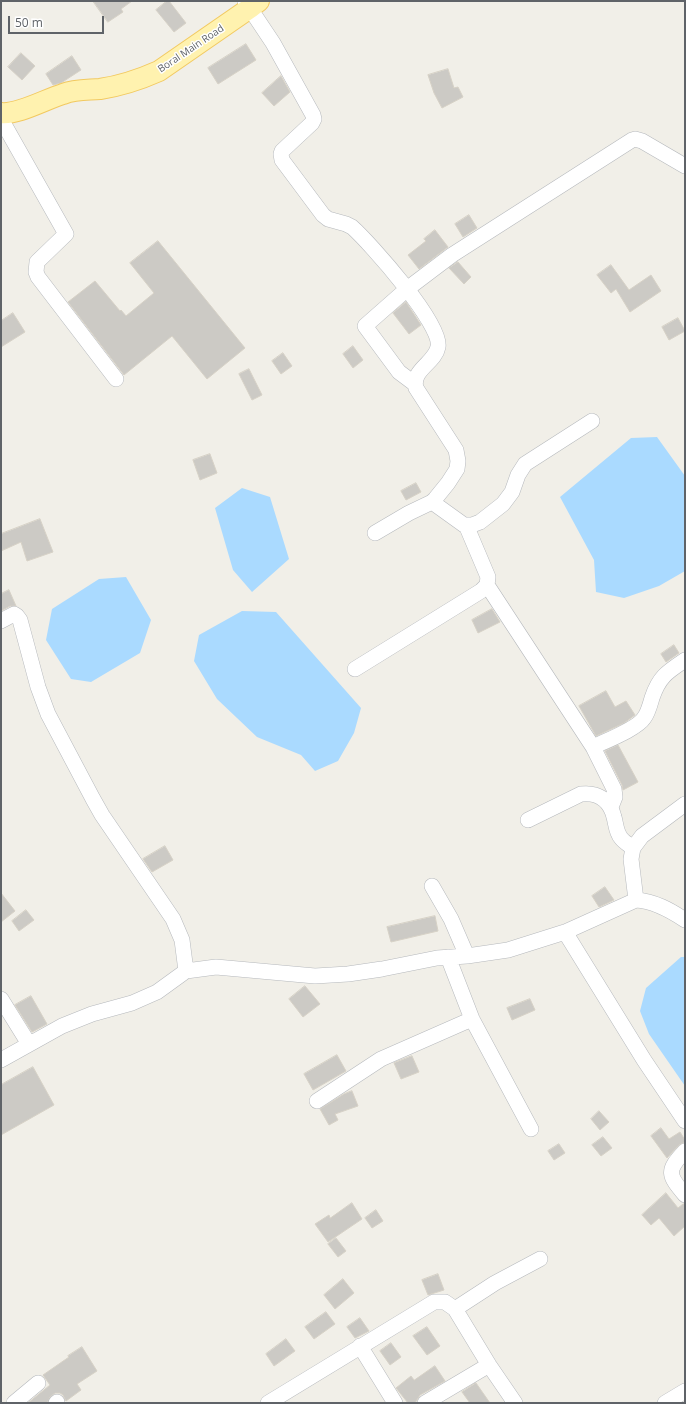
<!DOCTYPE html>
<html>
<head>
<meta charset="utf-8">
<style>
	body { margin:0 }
	#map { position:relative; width:686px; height:1404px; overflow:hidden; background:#f1efe8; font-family:"Open Sans",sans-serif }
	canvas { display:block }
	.frame { position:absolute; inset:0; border:2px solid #5f6368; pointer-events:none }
	.scale { position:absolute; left:8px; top:16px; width:96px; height:18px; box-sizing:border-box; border:2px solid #5f6368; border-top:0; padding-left:5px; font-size:12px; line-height:14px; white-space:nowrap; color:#5f6368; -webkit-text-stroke:3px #fff; paint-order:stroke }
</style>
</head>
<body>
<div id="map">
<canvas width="686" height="1404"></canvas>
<div class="frame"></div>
<div class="scale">50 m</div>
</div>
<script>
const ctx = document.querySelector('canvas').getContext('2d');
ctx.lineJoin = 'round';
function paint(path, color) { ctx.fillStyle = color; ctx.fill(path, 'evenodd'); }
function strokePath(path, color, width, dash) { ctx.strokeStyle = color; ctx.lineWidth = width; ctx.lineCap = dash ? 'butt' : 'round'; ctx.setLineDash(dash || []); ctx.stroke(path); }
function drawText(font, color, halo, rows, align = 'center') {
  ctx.font = font + ' "Open Sans",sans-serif'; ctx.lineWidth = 3; ctx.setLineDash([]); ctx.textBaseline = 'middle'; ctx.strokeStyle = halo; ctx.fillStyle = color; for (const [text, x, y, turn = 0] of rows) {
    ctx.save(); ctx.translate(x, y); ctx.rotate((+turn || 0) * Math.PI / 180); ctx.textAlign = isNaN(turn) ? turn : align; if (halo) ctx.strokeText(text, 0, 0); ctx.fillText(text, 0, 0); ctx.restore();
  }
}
const water = new Path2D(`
	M 657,437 L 685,476 L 685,571 L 659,586 L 624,598 L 596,592 L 594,560 L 560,497 L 631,438 Z
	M 242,488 L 270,497 L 289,559 L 252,592 L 233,570 L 215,508 Z
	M 126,577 L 151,620 L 140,653 L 91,682 L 71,679 L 46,640 L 52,609 L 99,579 Z
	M 242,611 L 276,612 L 361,708 L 354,733 L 338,761 L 315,771 L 301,755 L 257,737 L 217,699 L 194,661 L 199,635 Z
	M 681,957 L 685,957 L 685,1086 L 649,1034 L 640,1011 L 646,988 Z`);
const building = new Path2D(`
	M 93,1 L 132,1 L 121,9 L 123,12 L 108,22 Z
	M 167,1 L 169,1 L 186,23 L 174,32 L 156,10 Z
	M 246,44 L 256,60 L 218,84 L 208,68 Z
	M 21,53 L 35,66 L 22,80 L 8,67 Z
	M 72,56 L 81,70 L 61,83 L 53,85 L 46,74 Z
	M 448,69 L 454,88 L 458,87 L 463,97 L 442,108 L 434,93 L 428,75 Z
	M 281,76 L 290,92 L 274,106 L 262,93 Z
	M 469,215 L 477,228 L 463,237 L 455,224 Z
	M 435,230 L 448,247 L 419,269 L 408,255 L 426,241 L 424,239 Z
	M 158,241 L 245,348 L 207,379 L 172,336 L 124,375 L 68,302 L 95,281 L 120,311 L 121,310 L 126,316 L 154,293 L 130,263 Z
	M 458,262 L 471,277 L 464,284 L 449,268 Z
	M 611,265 L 629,290 L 651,275 L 661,291 L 630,312 L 616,289 L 611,293 L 597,275 Z
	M 406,302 L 421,325 L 409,334 L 393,313 Z
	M 13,313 L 25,332 L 1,347 L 1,321 Z
	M 678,318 L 685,331 L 669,340 L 662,327 Z
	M 353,346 L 363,360 L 353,368 L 343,354 Z
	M 283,353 L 292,366 L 281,374 L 272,361 Z
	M 249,369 L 262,395 L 252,400 L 239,374 Z
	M 210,454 L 217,473 L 200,480 L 193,460 Z
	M 416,483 L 421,492 L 406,500 L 401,491 Z
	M 40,519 L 53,552 L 27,561 L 21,542 L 1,551 L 1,534 Z
	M 9,590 L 16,606 L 10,606 L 1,611 L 1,594 Z
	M 492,609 L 500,622 L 478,633 L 472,620 Z
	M 674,645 L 679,653 L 666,662 L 661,654 Z
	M 606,691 L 615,707 L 626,701 L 635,715 L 624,723 L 596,736 L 579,706 Z
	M 618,745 L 638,782 L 623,790 L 622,785 L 605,751 Z
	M 165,846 L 173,860 L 152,872 L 143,859 Z
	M 605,887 L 614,900 L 599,907 L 592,896 Z
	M 1,893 L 15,911 L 1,922 Z
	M 26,910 L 34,920 L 19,931 L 12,921 Z
	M 435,916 L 438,931 L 391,942 L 387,927 Z
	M 305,986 L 320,1004 L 303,1017 L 289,999 Z
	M 31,996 L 47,1024 L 32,1032 L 15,1005 Z
	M 530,999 L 535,1010 L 512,1020 L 507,1008 Z
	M 337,1055 L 346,1071 L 313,1090 L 304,1074 Z
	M 412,1056 L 419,1072 L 401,1079 L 394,1063 Z
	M 33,1067 L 54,1105 L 1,1135 L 1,1085 Z
	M 352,1091 L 358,1106 L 335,1114 L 338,1120 L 329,1125 L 320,1109 L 344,1094 Z
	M 599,1111 L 609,1122 L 600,1130 L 591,1119 Z
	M 661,1128 L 669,1139 L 680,1132 L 685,1140 L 685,1142 L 679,1145 L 667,1158 L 651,1136 Z
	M 603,1137 L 612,1148 L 601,1156 L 592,1145 Z
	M 559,1144 L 565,1153 L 554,1160 L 548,1151 Z
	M 666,1193 L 678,1208 L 683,1204 L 685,1204 L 685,1226 L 674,1236 L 659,1218 L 651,1225 L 642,1215 Z
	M 352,1203 L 362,1219 L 328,1242 L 315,1224 L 329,1215 L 330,1218 Z
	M 376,1210 L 383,1221 L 372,1228 L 365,1218 Z
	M 336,1238 L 346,1251 L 338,1257 L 328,1244 Z
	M 438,1274 L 444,1290 L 428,1295 L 422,1280 Z
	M 343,1279 L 354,1293 L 335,1309 L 324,1295 Z
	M 326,1312 L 335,1324 L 314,1339 L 305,1327 Z
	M 360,1318 L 369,1331 L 355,1338 L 347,1327 Z
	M 427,1327 L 440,1346 L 427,1355 L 413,1336 Z
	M 286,1339 L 295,1351 L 274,1366 L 266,1354 Z
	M 391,1343 L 401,1357 L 390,1365 L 380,1351 Z
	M 82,1347 L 97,1371 L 77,1384 L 81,1390 L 66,1401 L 63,1395 L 60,1393 L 55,1393 L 50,1397 L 47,1403 L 28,1403 L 50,1385 L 43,1375 L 69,1357 L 68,1356 Z
	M 435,1366 L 445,1381 L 420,1395 L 415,1403 L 408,1403 L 396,1388 L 411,1376 L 414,1380 Z
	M 476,1383 L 490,1403 L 470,1403 L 462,1392 Z`);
const minor = new Path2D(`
	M 245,1 L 273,43 L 313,115 L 314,119 L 312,123 L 282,151 L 281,154 L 282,160 L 323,215 L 328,219 L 346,224 L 352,227 C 370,243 443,325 438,347 C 435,363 411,370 416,388 L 456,450 L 458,461 L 457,469 L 448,483 L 435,499 L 432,502 L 409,513 L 375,533
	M 1,119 L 66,234 L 37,262 L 36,272 L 38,277 L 116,379
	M 415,384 L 399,372 L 365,326 L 407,289 L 452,255 L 632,140 L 635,139 L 642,141 L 685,166
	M 432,502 L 464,525 L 472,525 L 480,522 L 503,504 L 512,492 L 518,475 L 525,464 L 592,421
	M 487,585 L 593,747 L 614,789 L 615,797 L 611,807
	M 1,621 L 14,614 L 17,616 L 20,620 L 38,687 L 48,714 L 93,799 L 102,815 L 173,919 L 182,940 L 186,971
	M 355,669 L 481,591 L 487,585 L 488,577 L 466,525
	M 593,747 C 605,741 637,729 644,718 C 648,713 650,705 652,698 C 659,677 667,672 685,660
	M 528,820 L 581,794 C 598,792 610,800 614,817 C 616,824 616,832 621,838 C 624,842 629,845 633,848
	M 432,886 L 451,919 L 467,956
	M 636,900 L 631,859 L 633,848 L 642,836 L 685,804
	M 565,932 L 644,1060 L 685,1121
	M 448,957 L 472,1019 L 531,1129
	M 1,999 L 29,1044
	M 1,1060 L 62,1026 L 92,1014 L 132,1003 L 157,992 L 186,971 L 216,967 L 315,976 L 348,974 L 382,969 L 437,958 L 467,956 L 508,950 L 565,932 L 636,900 C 654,901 670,910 685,920
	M 317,1101 L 381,1059 L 472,1019
	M 685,1151 C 666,1171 668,1175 685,1195
	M 455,1309 L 495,1283 L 540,1259
	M 360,1346 L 395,1403
	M 14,1403 L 38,1383
	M 56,1403 L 57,1402
	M 268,1403 L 434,1302 L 445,1302 L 455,1309 L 489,1365 L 515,1403
	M 425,1403 L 489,1365
	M 665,1403 L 685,1391`);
const major = new Path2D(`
	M 1,113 C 18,115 46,99 63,94 C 75,89 87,90 100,89 C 120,86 141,79 159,71 L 250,8 L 259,1`);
const streetNames = [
	["Boral Main Road",191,49,-34]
];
paint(water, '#aadaff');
paint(building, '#cccac5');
strokePath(building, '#d6d1c6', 1);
strokePath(minor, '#b5b8bc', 16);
strokePath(major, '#f2c960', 22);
strokePath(minor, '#fff', 15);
strokePath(major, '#fff2af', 20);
drawText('10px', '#5f6368', '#fff', streetNames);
</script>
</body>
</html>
